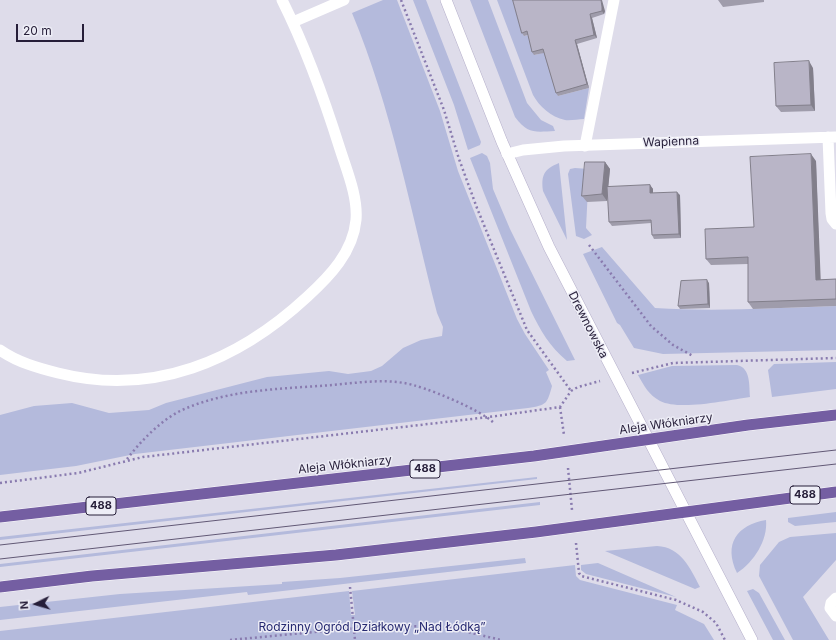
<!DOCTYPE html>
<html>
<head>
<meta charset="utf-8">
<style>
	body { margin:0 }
	#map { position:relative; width:836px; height:640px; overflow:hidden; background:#dedcea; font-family:Inter,sans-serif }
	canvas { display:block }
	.north { position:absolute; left:16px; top:584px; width:40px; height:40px; -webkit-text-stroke:3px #ededf6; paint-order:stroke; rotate:265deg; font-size:11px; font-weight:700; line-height:16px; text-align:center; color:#261e39 }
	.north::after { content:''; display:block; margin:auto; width:14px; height:18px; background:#261e39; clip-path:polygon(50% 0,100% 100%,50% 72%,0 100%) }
	.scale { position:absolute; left:16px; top:24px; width:68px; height:18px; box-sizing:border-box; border:2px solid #261e39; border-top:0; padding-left:5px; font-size:12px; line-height:14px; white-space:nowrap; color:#261e39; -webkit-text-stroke:3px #ededf6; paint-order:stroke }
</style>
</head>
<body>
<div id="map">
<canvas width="836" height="640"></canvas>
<div class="north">N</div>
<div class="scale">20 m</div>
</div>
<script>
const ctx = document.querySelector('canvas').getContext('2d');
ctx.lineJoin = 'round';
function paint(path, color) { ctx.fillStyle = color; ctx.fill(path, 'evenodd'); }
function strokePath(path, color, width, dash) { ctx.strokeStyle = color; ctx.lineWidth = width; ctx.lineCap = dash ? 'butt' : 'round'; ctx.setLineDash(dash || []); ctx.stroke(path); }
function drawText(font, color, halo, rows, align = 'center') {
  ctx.font = font + ' Inter,sans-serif'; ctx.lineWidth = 3; ctx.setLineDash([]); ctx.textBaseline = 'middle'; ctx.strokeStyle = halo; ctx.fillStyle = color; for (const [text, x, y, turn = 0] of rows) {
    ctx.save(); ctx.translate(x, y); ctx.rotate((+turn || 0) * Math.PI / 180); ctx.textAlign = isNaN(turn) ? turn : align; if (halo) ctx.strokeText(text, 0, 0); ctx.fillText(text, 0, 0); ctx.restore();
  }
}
const green = new Path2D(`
	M 383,0 L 397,0 L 440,111 L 458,171 L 517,319 L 525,334 L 549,370 L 546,372 L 552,386 C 547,404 547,405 528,408 L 135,454 L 76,466 L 0,475 L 0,415 L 34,406 L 72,403 L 109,413 L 149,410 L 166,403 L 267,377 L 329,371 L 348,374 L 371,371 L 382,366 L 403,348 L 421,340 L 442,336 L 443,327 L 437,313 C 411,212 392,109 352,13 Z
	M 413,0 L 426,0 L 481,142 L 480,145 L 468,150 L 454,105 Z
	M 470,0 L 488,0 L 527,103 L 541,120 L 553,126 L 555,131 C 534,132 528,134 515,117 Z
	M 497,0 L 514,0 L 524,36 L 529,35 L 535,55 L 546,52 L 558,96 L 589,88 L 584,119 C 578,119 570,121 565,120 C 551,117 539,106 533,95 Z
	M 482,153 L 487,156 L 490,163 L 493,189 L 510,229 L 575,360 L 567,361 C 550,347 540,330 531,311 L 470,158 Z
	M 559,163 L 567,240 L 543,191 C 541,175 544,169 559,163 Z
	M 575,168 L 589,169 L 586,228 L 592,235 L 584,239 L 576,236 L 568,174 L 570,169 Z
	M 602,247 L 655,308 C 715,312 776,308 836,306 L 836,350 L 663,354 L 634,348 L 620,325 L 617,323 L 583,254 Z
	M 836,362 L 836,389 L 772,397 L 768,370 L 774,364 Z
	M 737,365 C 751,368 749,386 750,397 C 728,400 680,411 660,401 C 649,395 644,386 638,375 L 672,366 Z
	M 537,477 L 537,479 L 0,540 L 0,537 Z
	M 540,502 L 540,505 L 0,567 L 0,564 Z
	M 836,512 L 836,522 L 795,526 L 788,522 L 788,518 Z
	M 766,520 C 768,540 754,562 737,573 C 723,544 737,525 766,520 Z
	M 836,533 L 836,560 L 803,597 L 829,640 L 793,640 L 759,576 L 760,565 L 779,542 L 790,537 Z
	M 657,546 C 681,547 690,568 700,587 L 695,589 L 605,551 Z
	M 525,558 L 526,563 L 248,595 L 247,592 L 0,620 L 0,607 L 120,594 L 282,584 L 282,582 L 340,578 Z
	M 598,563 L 676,597 L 586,574 L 581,570 L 581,565 Z
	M 575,565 L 576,576 L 580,580 L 677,605 L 675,610 L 704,624 L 714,640 L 0,640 L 0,631 L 349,591 L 351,615 L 355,615 L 352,591 Z
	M 753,589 L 759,593 L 785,640 L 773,640 L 747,591 Z`);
const path = new Path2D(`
	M 401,0 L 444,110 L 459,159 L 477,208 L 527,330 L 571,391
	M 589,245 L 651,326 L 673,345 L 693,356
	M 632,373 L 673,363 L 836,358
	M 560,407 L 564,435
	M 127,459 C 141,441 159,422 180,411 C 227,389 282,389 332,385 C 356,383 380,379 404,383 C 424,386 482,410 495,424
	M 568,468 L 572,510
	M 0,483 L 78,473 L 143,457 L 489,417 L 560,407 L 571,391 L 578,387 L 600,381
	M 576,543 L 579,573 L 581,576 L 676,600 L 703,612 L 716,623 L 725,640
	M 350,587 L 355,640
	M 230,640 L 388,625 L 451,628 L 501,640`);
const service = new Path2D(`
	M 293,22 L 344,0
	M 585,146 L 614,0
	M 0,350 C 17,362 38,368 58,373 C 153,397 238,361 307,297 C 330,276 353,252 356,220 C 358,197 347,171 340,149 C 324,98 306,48 282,0
	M 836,598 L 831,603 L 830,608 L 836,616`);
const minor = new Path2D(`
	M 828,137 L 831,213 L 832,219 L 836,224
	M 507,154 L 523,150 L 564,146 L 836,137`);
const secondary = new Path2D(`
	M 446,0 L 502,142 L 549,247 L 752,640`);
const primary = new Path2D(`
	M 0,517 L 534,456 L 748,425 L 836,415
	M 0,587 L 92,576 L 336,555 L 536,532 L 836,492`);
const tram = new Path2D(`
	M 0,545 L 836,450
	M 0,559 L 836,464`);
const wall = new Path2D(`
	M 513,0 L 605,11 L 604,14 L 592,18 L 597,38 L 577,44 L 589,88 L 558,96 L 556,93 L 544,53 L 534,55 L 532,52 L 528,35 L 524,36 L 522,33 Z
	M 718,0 L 764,0 L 764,2 L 723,7 Z
	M 813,68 L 815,111 L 781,112 L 776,106 Z
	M 816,161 L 820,280 L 836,279 L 836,306 L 753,309 L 748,302 L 748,264 L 711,265 L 706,259 L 754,227 Z
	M 605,162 L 610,169 L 608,187 L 650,185 L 653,189 L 653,193 L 680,195 L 681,238 L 654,239 L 652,235 L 651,223 L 612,226 L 609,222 L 608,193 L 607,201 L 587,202 L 582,196 Z
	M 709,283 L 710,308 L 680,309 L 678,306 Z`);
const shadedWall = new Path2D(`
	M 601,0 L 602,0 L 605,11 L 604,14 L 602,11 Z
	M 590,14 L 592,18 L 597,38 L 594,35 Z
	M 575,40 L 577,44 L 589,88 L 587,84 Z
	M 809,61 L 813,68 L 815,111 L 811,105 Z
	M 811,154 L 816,161 L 821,287 L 816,280 Z
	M 605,162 L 610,169 L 607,201 L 602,194 Z
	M 650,185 L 653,189 L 653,197 L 650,193 Z
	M 677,192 L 680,195 L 681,238 L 679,234 Z
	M 707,280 L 709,283 L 710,308 L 708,304 Z`);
const building = new Path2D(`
	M 513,0 L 601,0 L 602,7 L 602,11 L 590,14 L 594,35 L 575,40 L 587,84 L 556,93 L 543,49 L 532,52 L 527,31 L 522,33 Z
	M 809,61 L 811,105 L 776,106 L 774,63 Z
	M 811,154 L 816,280 L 836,279 L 836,299 L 748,302 L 748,257 L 706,259 L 705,229 L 754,227 L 750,157 Z
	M 585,162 L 605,162 L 602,194 L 582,196 Z
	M 650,185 L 650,193 L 677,192 L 679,234 L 652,235 L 651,220 L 609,222 L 607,187 Z
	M 707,280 L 708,304 L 678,306 L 681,281 Z`);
const shields = [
	[425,469,30],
	[805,495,30],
	[101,506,30]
];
const shieldNames = [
	["488",425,469],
	["488",805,495],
	["488",101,506]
];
const streetNames = [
	["Wapienna",671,142,-2],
	["Drewnowska",588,325,63],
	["Aleja Włókniarzy",666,424,-8],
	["Aleja Włókniarzy",345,465,-6]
];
const parkNames = [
	["Rodzinny Ogród Działkowy „Nad Łódką”",372,627]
];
paint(green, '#b4badc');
strokePath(secondary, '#b5afca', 12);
strokePath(primary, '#fff', 12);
strokePath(path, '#897baf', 2.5, [2, 3]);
strokePath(service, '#fff', 11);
strokePath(minor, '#fff', 11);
strokePath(secondary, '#fff', 11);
strokePath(primary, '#745ea2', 11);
strokePath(tram, '#615875', 1);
paint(wall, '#9f9cab');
paint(shadedWall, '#827f8b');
paint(building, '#b9b5c7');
strokePath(building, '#827f8b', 1);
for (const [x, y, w] of shields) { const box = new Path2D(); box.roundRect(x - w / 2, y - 9, w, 18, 3); ctx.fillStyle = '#ededf6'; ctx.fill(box); strokePath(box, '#261e39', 1); }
drawText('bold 11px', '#261e39', null, shieldNames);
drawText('12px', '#261e39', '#ededf6', streetNames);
drawText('12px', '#262971', '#ededf6', parkNames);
</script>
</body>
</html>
